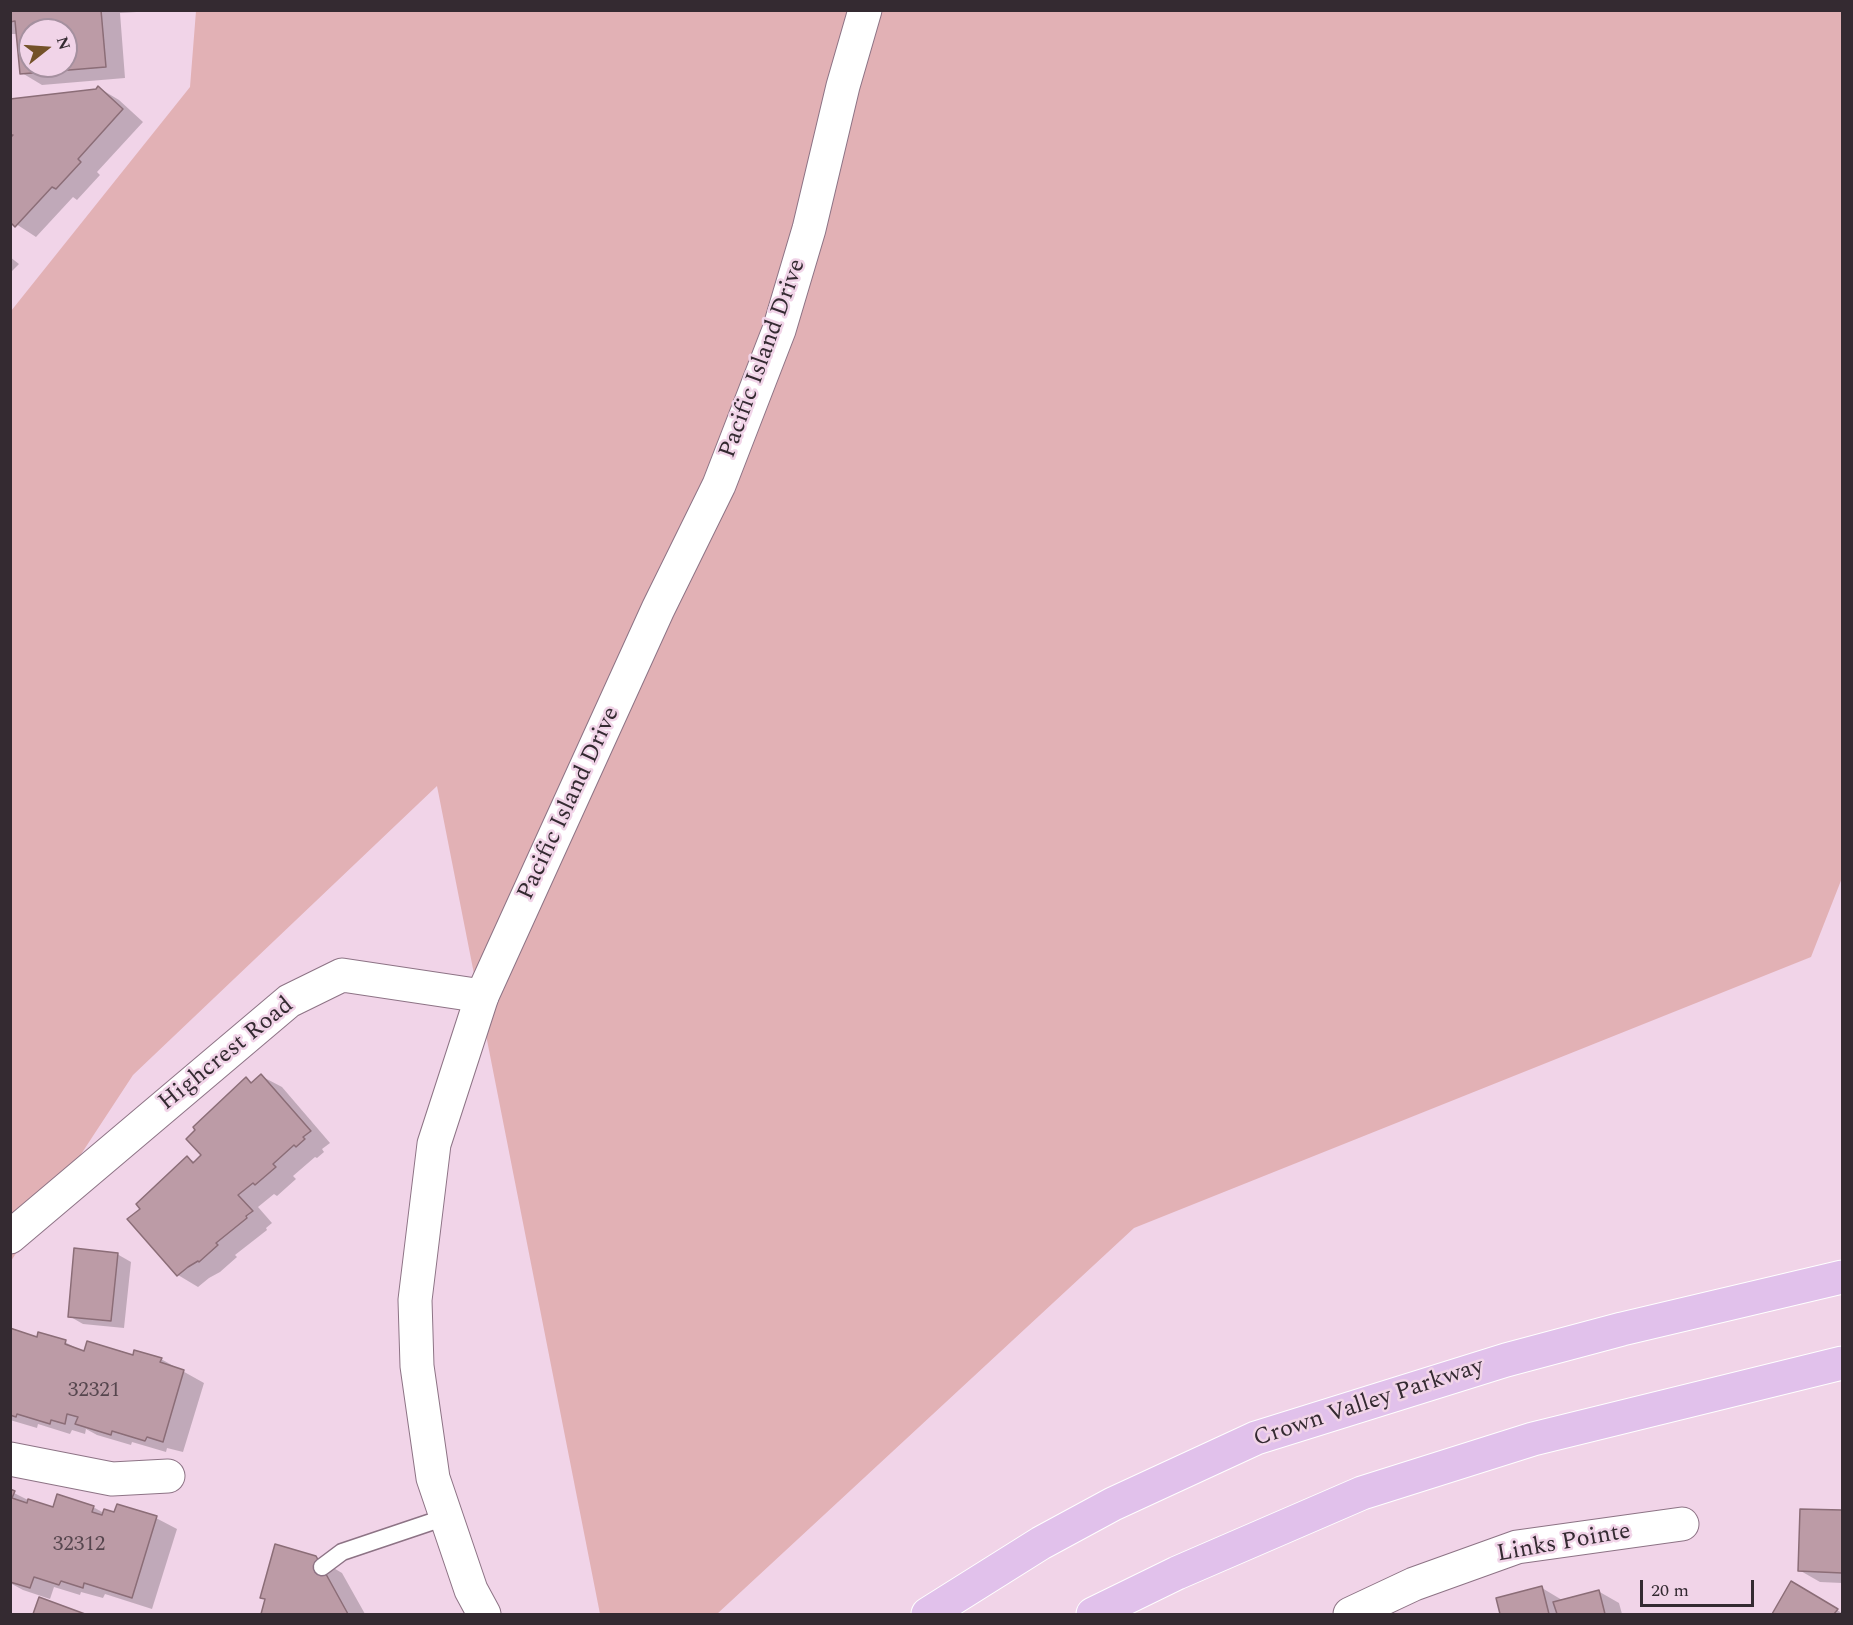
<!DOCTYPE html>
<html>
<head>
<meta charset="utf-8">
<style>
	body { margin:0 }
	#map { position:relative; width:1853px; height:1625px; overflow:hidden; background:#f1d4e8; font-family:Spectral,serif }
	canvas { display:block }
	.frame { position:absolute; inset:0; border:12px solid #342a31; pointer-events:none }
	.north { position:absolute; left:18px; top:18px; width:60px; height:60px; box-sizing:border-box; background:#f1d4e8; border:2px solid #a5909f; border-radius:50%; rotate:73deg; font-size:16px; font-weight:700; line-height:24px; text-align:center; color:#342a31 }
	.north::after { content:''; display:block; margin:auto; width:21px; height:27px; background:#745229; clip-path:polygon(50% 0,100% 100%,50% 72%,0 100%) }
	.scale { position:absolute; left:1640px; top:1580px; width:114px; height:27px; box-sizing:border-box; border:3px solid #342a31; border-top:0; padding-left:8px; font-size:18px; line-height:21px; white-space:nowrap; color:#342a31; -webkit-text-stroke:4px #f1d4e8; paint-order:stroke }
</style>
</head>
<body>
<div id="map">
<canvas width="1853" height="1625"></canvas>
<div class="frame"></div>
<div class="north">N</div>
<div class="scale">20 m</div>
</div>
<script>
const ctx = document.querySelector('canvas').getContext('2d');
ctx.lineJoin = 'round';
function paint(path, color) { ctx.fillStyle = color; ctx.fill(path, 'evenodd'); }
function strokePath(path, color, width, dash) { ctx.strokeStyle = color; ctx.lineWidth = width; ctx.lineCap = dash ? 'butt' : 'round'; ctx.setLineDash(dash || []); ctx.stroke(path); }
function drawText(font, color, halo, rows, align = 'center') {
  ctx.font = font + ' Spectral,serif'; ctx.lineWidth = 5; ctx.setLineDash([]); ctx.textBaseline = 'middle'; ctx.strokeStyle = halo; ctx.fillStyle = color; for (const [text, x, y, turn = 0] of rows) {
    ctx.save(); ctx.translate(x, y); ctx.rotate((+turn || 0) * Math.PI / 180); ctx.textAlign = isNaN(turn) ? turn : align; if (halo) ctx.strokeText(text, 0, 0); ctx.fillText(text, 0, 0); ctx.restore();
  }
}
const green = new Path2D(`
	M 196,11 L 1842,11 L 1842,878 L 1811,957 L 1134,1228 L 717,1614 L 600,1614 L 437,786 L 133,1075 L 11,1261 L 11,311 L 190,87 Z`);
const shadow = new Path2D(`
	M 10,10 L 170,10 L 120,13 L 125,78 L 42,85 L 22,73 L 18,34 L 10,34 ZM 30,30 L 66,30 L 66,66 L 30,66 Z
	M 99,88 L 119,100 L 143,122 L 97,172 L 100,175 L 77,200 L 73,197 L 36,237 L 10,220 L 10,100 L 97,91 Z
	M 10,257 L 19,264 L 10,273 Z
	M 261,1076 L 282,1087 L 330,1143 L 322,1149 L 324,1152 L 317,1158 L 315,1157 L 293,1176 L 296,1179 L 277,1196 L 274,1194 L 258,1207 L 272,1223 L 266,1228 L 267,1230 L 235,1255 L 237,1257 L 220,1272 L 209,1278 L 198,1287 L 178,1275 L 142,1209 L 188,1158 L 195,1162 L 203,1155 L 246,1079 L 253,1083 Z
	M 117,1254 L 131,1262 L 124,1328 L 83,1324 L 69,1316 Z
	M 10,1331 L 38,1339 L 65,1342 L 85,1353 L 161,1359 L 204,1383 L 183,1452 L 167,1448 L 166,1452 L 132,1442 L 131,1445 L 97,1435 L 86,1429 L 85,1434 L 72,1430 L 70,1434 L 38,1424 L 37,1428 L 10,1420 Z
	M 10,1491 L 30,1501 L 54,1509 L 93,1507 L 104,1513 L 156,1518 L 177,1529 L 152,1609 L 105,1594 L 103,1598 L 81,1592 L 80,1595 L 54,1587 L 50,1599 L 23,1590 L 10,1583 Z
	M 1801,1510 L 1842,1512 L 1842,1583 L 1820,1582 L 1799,1570 Z
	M 315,1557 L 342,1573 L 365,1614 L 262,1614 L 267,1600 L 261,1597 Z
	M 1792,1583 L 1842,1613 L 1842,1614 L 1773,1614 Z
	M 1542,1588 L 1562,1600 L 1598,1591 L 1619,1603 L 1622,1614 L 1502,1614 L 1498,1599 Z
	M 40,1599 L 81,1614 L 35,1614 Z`);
const building = new Path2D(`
	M 10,10 L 101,10 L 106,67 L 20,74 L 15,21 L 10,22 ZM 30,30 L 66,30 L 66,66 L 30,66 Z
	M 98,86 L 123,109 L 78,159 L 81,162 L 56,189 L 52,187 L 15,227 L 10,222 L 10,138 L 13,135 L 10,135 L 10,99 L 96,89 Z
	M 261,1074 L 311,1131 L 303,1137 L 305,1139 L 296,1147 L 294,1145 L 273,1164 L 276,1167 L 255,1185 L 253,1183 L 238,1195 L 253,1211 L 246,1216 L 247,1218 L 216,1243 L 218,1245 L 199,1262 L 198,1261 L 188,1267 L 177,1276 L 127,1219 L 140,1209 L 136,1204 L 187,1156 L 193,1163 L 201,1155 L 186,1139 L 195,1130 L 193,1127 L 246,1077 L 251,1083 Z
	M 74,1248 L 118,1253 L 111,1321 L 68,1317 Z
	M 10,1328 L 37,1337 L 38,1332 L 66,1340 L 65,1344 L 84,1351 L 87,1341 L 133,1355 L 134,1350 L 162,1358 L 160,1362 L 184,1370 L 163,1442 L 147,1437 L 145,1441 L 112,1431 L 111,1435 L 75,1424 L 78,1417 L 67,1414 L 65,1424 L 51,1420 L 50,1424 L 17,1414 L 16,1417 L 10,1415 Z
	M 10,1489 L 15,1491 L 12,1498 L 27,1503 L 28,1499 L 53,1507 L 57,1494 L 94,1506 L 92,1512 L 102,1515 L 104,1509 L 114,1512 L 117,1504 L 157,1516 L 132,1598 L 84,1583 L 83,1588 L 61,1581 L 59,1585 L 34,1577 L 30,1588 L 10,1582 Z
	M 1800,1509 L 1842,1510 L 1842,1573 L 1798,1571 Z
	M 275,1544 L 316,1556 L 348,1614 L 261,1614 L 265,1599 L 260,1598 Z
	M 1791,1581 L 1838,1609 L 1834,1614 L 1772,1614 Z
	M 1542,1586 L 1549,1614 L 1500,1614 L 1496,1598 Z
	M 1599,1590 L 1605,1614 L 1557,1614 L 1553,1602 Z
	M 39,1597 L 85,1614 L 33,1614 Z`);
const lane = new Path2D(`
	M 322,1567 L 342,1552 L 446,1517`);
const street = new Path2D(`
	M 10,1237 L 289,1001 L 342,975 L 482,996
	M 10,1459 L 112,1479 L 168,1476
	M 1350,1614 L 1414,1584 L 1517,1547 L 1682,1524`);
const secondary = new Path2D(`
	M 484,1614 L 471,1590 L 433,1478 L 417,1366 L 415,1300 L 434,1144 L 482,996 L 658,609 L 719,485 L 779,330 L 809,229 L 843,86 L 865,10`);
const primary = new Path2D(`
	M 928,1614 L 1041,1543 L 1113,1504 L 1256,1438 L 1506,1360 L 1622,1329 L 1842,1277
	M 1093,1614 L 1177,1573 L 1362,1493 L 1533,1439 L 1842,1363`);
const numberNames = [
	["32321",94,1392],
	["32312",79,1546]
];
const streetNames = [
	["Pacific Island Drive",764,359,-70],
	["Pacific Island Drive",570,804,-65],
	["Highcrest Road",227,1055,-39],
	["Crown Valley Parkway",1369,1404,-18],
	["Links Pointe",1564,1544,-10]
];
paint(green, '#e2b1b5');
paint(shadow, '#0003');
paint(building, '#bc9ba6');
strokePath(building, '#8b6d77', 1.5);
strokePath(lane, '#8d7385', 19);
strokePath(street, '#8d7385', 35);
strokePath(secondary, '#8d7385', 35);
strokePath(primary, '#fff', 35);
strokePath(lane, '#fff', 16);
strokePath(street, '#fff', 33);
strokePath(secondary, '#fff', 33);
strokePath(primary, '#e1c1eb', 33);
drawText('21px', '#56464e', null, numberNames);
drawText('24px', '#342a31', '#f1d4e8', streetNames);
</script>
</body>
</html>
